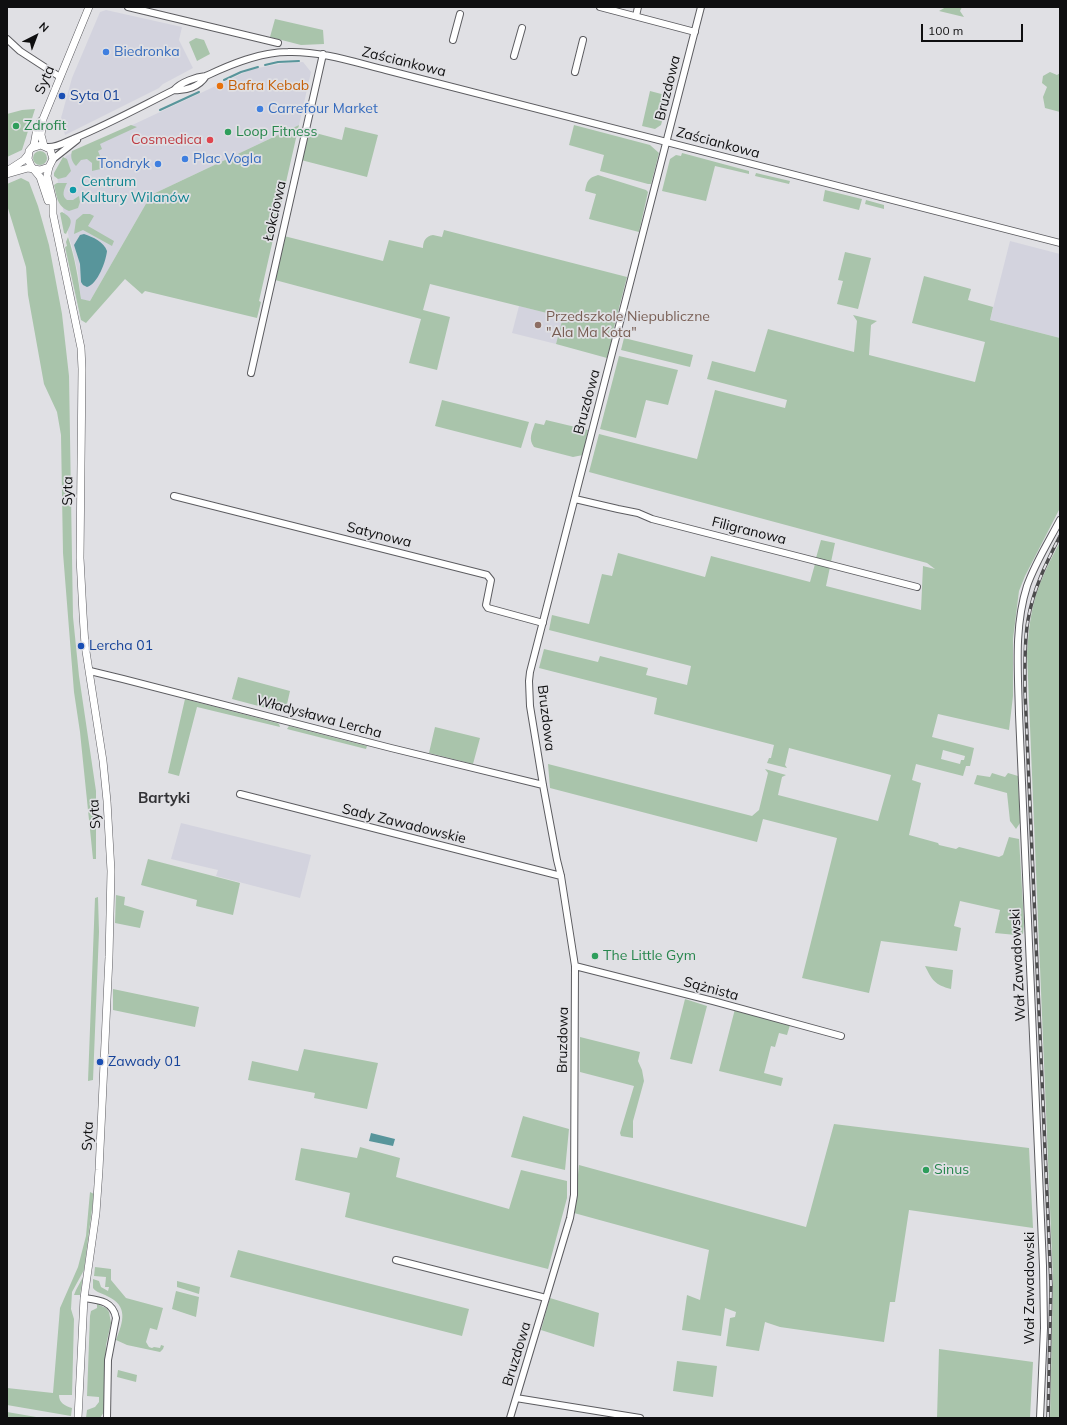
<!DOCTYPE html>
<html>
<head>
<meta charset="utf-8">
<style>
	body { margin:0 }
	#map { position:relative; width:1067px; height:1425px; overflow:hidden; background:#e0e0e4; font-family:Mulish,sans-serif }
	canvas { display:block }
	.frame { position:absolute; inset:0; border:8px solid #0f0f10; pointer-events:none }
	.north { position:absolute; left:16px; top:16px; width:40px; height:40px; -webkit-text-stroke:3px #e0e0e4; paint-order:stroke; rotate:42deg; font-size:11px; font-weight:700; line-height:16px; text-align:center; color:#0f0f10 }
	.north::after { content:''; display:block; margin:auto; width:14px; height:18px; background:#0f0f10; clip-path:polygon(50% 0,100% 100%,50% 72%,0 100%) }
	.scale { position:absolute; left:921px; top:24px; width:102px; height:18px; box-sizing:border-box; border:2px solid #0f0f10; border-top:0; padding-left:5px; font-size:12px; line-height:14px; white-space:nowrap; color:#0f0f10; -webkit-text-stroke:3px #e0e0e4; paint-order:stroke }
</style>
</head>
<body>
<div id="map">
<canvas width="1067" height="1425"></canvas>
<div class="frame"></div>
<div class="north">N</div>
<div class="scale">100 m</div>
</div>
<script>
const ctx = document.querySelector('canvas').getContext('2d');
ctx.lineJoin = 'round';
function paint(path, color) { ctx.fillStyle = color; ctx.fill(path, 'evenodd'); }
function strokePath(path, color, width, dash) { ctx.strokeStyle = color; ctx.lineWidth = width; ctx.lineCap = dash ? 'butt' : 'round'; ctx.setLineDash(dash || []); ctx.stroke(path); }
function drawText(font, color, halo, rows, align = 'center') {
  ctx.font = font + ' Mulish,sans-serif'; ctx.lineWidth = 3.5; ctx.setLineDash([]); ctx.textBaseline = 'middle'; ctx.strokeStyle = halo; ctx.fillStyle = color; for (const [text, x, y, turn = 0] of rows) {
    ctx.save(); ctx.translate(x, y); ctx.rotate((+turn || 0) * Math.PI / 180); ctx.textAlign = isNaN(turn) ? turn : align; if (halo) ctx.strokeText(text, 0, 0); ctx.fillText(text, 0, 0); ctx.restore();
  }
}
const built = new Path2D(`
	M 106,10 L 182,27 L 179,40 L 193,68 L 163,84 L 159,88 L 65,135 L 61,118 L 72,78 L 100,12 Z
	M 303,62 L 311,72 L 299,125 L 151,195 L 90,301 L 81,300 L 78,273 L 72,246 L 69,238 L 58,185 L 57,170 L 66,156 L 252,69 L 285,63 Z
	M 1010,241 L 1060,254 L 1060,338 L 990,320 Z
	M 519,306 L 563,317 L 556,344 L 512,333 Z
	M 181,823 L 311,855 L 300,898 L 216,876 L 218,870 L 171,859 Z`);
const green = new Path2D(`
	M 946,7 L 962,7 L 960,11 L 964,17 L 939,11 Z
	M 275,19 L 323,30 L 324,44 L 301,45 L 270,37 Z
	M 196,38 L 204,40 L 210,54 L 197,61 L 189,42 Z
	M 1050,72 L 1057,75 L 1060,73 L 1060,112 L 1045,108 L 1043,97 L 1047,87 L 1042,83 L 1043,76 Z
	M 650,91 L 669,96 L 661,125 L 655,129 L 642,126 Z
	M 35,109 L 22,150 L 7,157 L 7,114 L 22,110 Z
	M 131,125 L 137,127 L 100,144 L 102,149 L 98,151 L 105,168 L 92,171 L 92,163 L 87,159 L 81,160 L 76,166 C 72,162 70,157 72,151 Z
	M 299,125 L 259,301 L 261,302 L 257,318 L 145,291 L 142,294 L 125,279 L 86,323 L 81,320 L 65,247 L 67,246 L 66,242 L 68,237 C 75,258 78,277 81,299 L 90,301 L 151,195 Z
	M 574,125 L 650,145 L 659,153 L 651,184 L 648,184 L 600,171 L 604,155 L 569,145 Z
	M 345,127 L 378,135 L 367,177 L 301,160 L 308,131 L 342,140 Z
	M33 158a7 7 0 1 1 14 0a7 7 0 1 1-14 0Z
	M 682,153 L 749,171 L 749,174 L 715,166 L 706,201 L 662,191 L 670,159 L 676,155 L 681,156 Z
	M 63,157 L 67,159 L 71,171 L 66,177 L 58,179 L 54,176 L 54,173 Z
	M 756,173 L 790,181 L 789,184 L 755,176 Z
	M 598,175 L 646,190 L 648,192 L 639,232 L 589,219 L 596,194 L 585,191 C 587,181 588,178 598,175 Z
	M 21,178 L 29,182 L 38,206 L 49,245 L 62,314 L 69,376 L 73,617 L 79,676 L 96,791 L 96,859 L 93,859 L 80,732 L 74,692 L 63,553 L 61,435 L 57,412 L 44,384 L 28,295 L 26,267 L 7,205 L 7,184 Z
	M 57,183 L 67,183 C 64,189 61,196 67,200 L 73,200 L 79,196 L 80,202 L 78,208 L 69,211 C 57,206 57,197 54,185 Z
	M 825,190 L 862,199 L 859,210 L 823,201 Z
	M 866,200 L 884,205 L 884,209 L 865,204 Z
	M 62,212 C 74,219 72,222 66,234 L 64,233 L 60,213 Z
	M 83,214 L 90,214 L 94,216 L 88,226 L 114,241 L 112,246 L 83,230 L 74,234 L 76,220 Z
	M 444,230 L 627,277 L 613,331 L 614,331 L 607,358 L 556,344 L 563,317 L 430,284 L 423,310 L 450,317 L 437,370 L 409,363 L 421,319 L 275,280 L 284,236 L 383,261 L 389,240 L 423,248 C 423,241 426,236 433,235 L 442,237 Z
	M 845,252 L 871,258 L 858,309 L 837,304 L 843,281 L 838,280 Z
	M 924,276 L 971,289 L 968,300 L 993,307 L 990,320 L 1060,338 L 1060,508 L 1025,576 L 1019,591 L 1013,639 L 1013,696 L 1009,730 L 938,714 L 932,737 L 974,748 L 970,766 L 966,766 L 963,776 L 916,764 L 912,780 L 921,783 L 909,835 L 938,843 L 939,845 L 956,849 L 959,847 L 999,857 L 1003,855 L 1009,837 L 1019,839 L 1024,923 L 1023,934 L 1016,935 L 995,933 L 1000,910 L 960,901 L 954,926 L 961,928 L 957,951 L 881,941 L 869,993 L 802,978 L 837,838 L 763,819 L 757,842 L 550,788 L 548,764 L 752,816 L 759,810 L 768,773 L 765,769 L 786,775 L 782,777 L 778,795 L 878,821 L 891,775 L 789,748 L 785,765 L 787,768 L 767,763 L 769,758 L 771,758 L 774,745 L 654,714 L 657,698 L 539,668 L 544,649 L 598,662 L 600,656 L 648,668 L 646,675 L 687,685 L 691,666 L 549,630 L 552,615 L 589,624 L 602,574 L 612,576 L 618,553 L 705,577 L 711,556 L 810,582 L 815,564 L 830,567 L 826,586 L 921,610 L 923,566 L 935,569 L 927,563 L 589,472 L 599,434 L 697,459 L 715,390 L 785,408 L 787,400 L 707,379 L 712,361 L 755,372 L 768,329 L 854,352 L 857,321 L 853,315 L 877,321 L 871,325 L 869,355 L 975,382 L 985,342 L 912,323 ZM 943,750 L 965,756 L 964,760 L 961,760 L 960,764 L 941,759 Z
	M 624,338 L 693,355 L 690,367 L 621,350 Z
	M 619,356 L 678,370 L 668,405 L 646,400 L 636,438 L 600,429 Z
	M 442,400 L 529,422 L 521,448 L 435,426 Z
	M 546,420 L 588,430 L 583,455 L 573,457 L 534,447 C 528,439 532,432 535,423 L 544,425 Z
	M 821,540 L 835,543 L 831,562 L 816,558 Z
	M 1060,542 L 1060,1418 L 1050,1418 L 1053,1280 L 1027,654 C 1028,640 1029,625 1032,611 C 1037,586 1048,564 1060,542 Z
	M 238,677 L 290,691 L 285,713 L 232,699 Z
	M 185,699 L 277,723 L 279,724 L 280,727 L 197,707 L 179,776 L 168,773 Z
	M 289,726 L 367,746 L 366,749 L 287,729 Z
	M 435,727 L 480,738 L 473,764 L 429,753 Z
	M 992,773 L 1005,777 L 1008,773 L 1018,776 L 1020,823 L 1016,829 L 1010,821 L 1007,793 L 974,784 L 977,775 L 990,777 Z
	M 148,859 L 240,883 L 233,915 L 196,906 L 197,900 L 141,885 Z
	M 116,895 L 125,897 L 124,905 L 144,911 L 140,928 L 115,923 Z
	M 98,897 L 99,932 L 93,1080 L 88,1081 L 95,898 Z
	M 925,966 L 953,970 L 951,989 C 935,985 932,980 925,966 Z
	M 113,989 L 199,1007 L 195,1027 L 113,1010 Z
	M 685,999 L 707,1006 L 692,1064 L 670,1059 Z
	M 735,1009 L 790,1025 L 787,1035 L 779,1033 L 775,1047 L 771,1046 L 764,1073 L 783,1078 L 781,1086 L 719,1071 Z
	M 580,1037 L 640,1052 L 638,1061 L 642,1070 L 644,1081 L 633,1121 L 633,1138 L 621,1136 L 620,1133 L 634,1086 L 580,1072 Z
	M 304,1049 L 378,1063 L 367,1109 L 314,1098 L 315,1093 L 248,1080 L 252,1061 L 298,1071 Z
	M 523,1116 L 569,1129 L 565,1170 L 511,1157 Z
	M 834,1124 L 1029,1148 L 1033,1228 L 909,1210 L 895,1302 L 890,1302 L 884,1342 L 780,1327 L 765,1322 L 759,1351 L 726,1346 L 730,1318 L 735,1317 L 736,1312 L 725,1308 L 721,1336 L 682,1330 L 687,1295 L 700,1300 L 709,1250 L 574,1213 L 579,1165 L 806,1227 Z
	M 360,1147 L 400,1158 L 396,1177 L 509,1209 L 521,1170 L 567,1181 L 567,1198 L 548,1269 L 345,1217 L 350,1193 L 295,1180 L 301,1148 L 357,1158 Z
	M 90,1192 L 94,1194 L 84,1270 L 72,1292 L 71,1309 L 74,1319 L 72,1395 L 59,1395 C 59,1403 65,1406 72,1408 L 71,1416 L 7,1405 L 7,1388 L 53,1393 L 60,1308 L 78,1267 L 86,1236 Z
	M 238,1250 L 469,1309 L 462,1336 L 230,1277 Z
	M 95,1267 L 111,1269 L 111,1280 L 126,1298 L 163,1308 L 157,1330 L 150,1328 L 146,1342 L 149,1347 L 152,1348 L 154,1347 L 160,1348 L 161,1345 L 164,1346 L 163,1349 L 160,1352 L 127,1345 L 116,1340 C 123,1322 129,1306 107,1296 C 102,1293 97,1293 93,1288 L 93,1279 L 99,1281 L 101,1287 L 108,1291 L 109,1287 L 105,1287 L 106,1277 L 94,1276 Z
	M 83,1277 L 80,1295 L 74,1295 L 76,1290 Z
	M 177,1281 L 200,1287 L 199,1294 L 177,1287 Z
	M 176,1291 L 199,1297 L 196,1317 L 172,1309 Z
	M 550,1298 L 599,1313 L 594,1347 L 541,1330 Z
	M 97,1304 L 106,1308 L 109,1312 L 111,1323 L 106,1345 L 104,1412 L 100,1418 L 86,1418 L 87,1410 L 95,1407 L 99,1402 L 99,1397 L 87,1396 L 90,1316 L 91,1311 L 97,1308 Z
	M 939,1349 L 1033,1362 L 1030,1418 L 937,1418 Z
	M 677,1361 L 717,1366 L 713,1397 L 673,1391 Z
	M 118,1370 L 137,1375 L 136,1382 L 117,1377 Z
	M 7,1412 L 42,1418 L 7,1418 Z`);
const water = new Path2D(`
	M 84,234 C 93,237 104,242 107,251 C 106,261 98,284 87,287 L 83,285 L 81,282 L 80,264 L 74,245 L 80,235 Z
	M 371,1133 L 395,1139 L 393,1146 L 369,1141 Z`);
const stream = new Path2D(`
	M 265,65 L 278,62 L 299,61
	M 224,80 L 241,72 L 258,67
	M 160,110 L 199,92`);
const minor = new Path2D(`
	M 128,7 L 278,43
	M 600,7 L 695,32
	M 636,16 L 638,7
	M 7,39 L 20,51 L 60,77
	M 453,40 L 460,14
	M 514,56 L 522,28
	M 575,72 L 583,40
	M 174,90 C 186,91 199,87 206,76
	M 47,147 C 57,148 65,142 73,139 C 109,124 140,107 174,90 C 181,82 196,77 206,76 C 231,64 260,52 288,52 C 321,51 354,62 386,70 L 1060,243
	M 53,159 L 77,140
	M 251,373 L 323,54
	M 174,496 L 487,575 L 491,580 L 486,605 L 488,608 L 543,623
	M 575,499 L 618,509 L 638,513 L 652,519 L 917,587
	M 90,671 L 123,679 L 391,748 L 543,785
	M 240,794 L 561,876
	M 575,966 L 713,1001 L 841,1036
	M 396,1260 L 546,1298
	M 84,1298 C 99,1300 113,1301 116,1318 L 108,1360 L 107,1418
	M 516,1398 L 640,1418
	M 510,1418 L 570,1218 L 574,1195 L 575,966 L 561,876 L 557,860 L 543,785 L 530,706 L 529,681 L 530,672 L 701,7
	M 1040,1418 L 1044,1328 L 1043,1266 L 1019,714 C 1018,671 1014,627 1027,586 C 1035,563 1049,541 1060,520`);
const tertiary = new Path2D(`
	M 41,121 L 37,128 L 34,145 L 29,151 L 28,159 L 31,166 L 40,177 L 48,201
	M 44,146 L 41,135 L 43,119 L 89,7
	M 49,167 L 47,176 L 53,201 L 53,214 L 81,348 L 82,369 L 80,558 L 83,614 L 85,645 L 103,761 L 107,801 L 111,871 L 109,957 L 99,1170 L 96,1213 L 84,1298 L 78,1418
	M 7,171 L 24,160 L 28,155
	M 7,174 L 28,168 L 40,170 L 49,167 L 53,159 L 50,149 L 41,145 L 32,148`);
const rail = new Path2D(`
	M 1048,1418 L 1051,1286 L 1025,691 C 1025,668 1024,643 1028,620 C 1033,590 1046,563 1060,536`);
const markers = [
	[106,52,4,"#3f7fe0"],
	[220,86,4,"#e8710a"],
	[62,96,4,"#1a4fb4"],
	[260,109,4,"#3f7fe0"],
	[16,126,4,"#2e9e5b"],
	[228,132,4,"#2e9e5b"],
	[210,140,4,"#e0444e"],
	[185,159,4,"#3f7fe0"],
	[158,164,4,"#3f7fe0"],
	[73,190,4,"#0f9aa8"],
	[538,325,4,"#8d6e63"],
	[81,646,4,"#1a4fb4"],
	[595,956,4,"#2e9e5b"],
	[100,1062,4,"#1a4fb4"],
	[926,1170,4,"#2e9e5b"]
];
const shopNames = [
	["Biedronka",114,52],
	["Carrefour Market",268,109],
	["Plac Vogla",193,159],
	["Tondryk",150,164,"right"]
];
const streetNames = [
	["Zaściankowa",404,62,14],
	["Syta",45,80,-67],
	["Bruzdowa",668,88,-76],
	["Zaściankowa",718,143,15],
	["Łokciowa",275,211,-77],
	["Bruzdowa",587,402,-75],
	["Syta",68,491,-89],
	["Filigranowa",749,531,14],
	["Satynowa",379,535,14],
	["Władysława Lercha",319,717,15],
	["Bruzdowa",546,718,83],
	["Syta",95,814,-94],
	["Sady Zawadowskie",404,824,14],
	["Wał Zawadowski",1018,965,-93],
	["Sążnista",711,989,15],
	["Bruzdowa",563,1040,-89],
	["Syta",88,1136,-87],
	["Wał Zawadowski",1030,1288,-90],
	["Bruzdowa",517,1354,-73]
];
const foodNames = [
	["Bafra Kebab",228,86]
];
const transitNames = [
	["Syta 01",70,96],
	["Lercha 01",89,646],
	["Zawady 01",108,1062]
];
const leisureNames = [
	["Zdrofit",24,126],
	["Loop Fitness",236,132],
	["The Little Gym",603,956],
	["Sinus",934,1170]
];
const healthNames = [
	["Cosmedica",202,140]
];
const cultureNames = [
	["Centrum",81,182],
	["Kultury Wilanów",81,198]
];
const educationNames = [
	["Przedszkole Niepubliczne",546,317],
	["\"Ala Ma Kota\"",546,333]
];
const neighbourhoodNames = [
	["Bartyki",164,798]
];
paint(built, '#d3d3de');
paint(green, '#a9c4ab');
paint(water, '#58959b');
strokePath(stream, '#58959b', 2);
strokePath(minor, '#5c5c60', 8);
strokePath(tertiary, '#5c5c60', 8);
strokePath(minor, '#fff', 6);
strokePath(tertiary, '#fff', 7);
strokePath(rail, '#4c4c4d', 3.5);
strokePath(rail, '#e0e0e4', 2, [6]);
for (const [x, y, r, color] of markers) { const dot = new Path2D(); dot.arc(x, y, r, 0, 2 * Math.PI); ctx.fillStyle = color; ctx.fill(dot); strokePath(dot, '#e0e0e4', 1.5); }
drawText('14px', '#366cbe', '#e0e0e4', shopNames, 'left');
drawText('14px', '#0f0f10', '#e0e0e4', streetNames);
drawText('14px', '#c56008', '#e0e0e4', foodNames, 'left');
drawText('14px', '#164399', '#e0e0e4', transitNames, 'left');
drawText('14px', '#27864d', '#e0e0e4', leisureNames, 'left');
drawText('14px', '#be3a42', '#e0e0e4', healthNames, 'right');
drawText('14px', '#0d838f', '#e0e0e4', cultureNames, 'left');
drawText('14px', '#785e54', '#e0e0e4', educationNames, 'left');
drawText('bold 15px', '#323235', '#e0e0e4', neighbourhoodNames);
</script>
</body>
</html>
